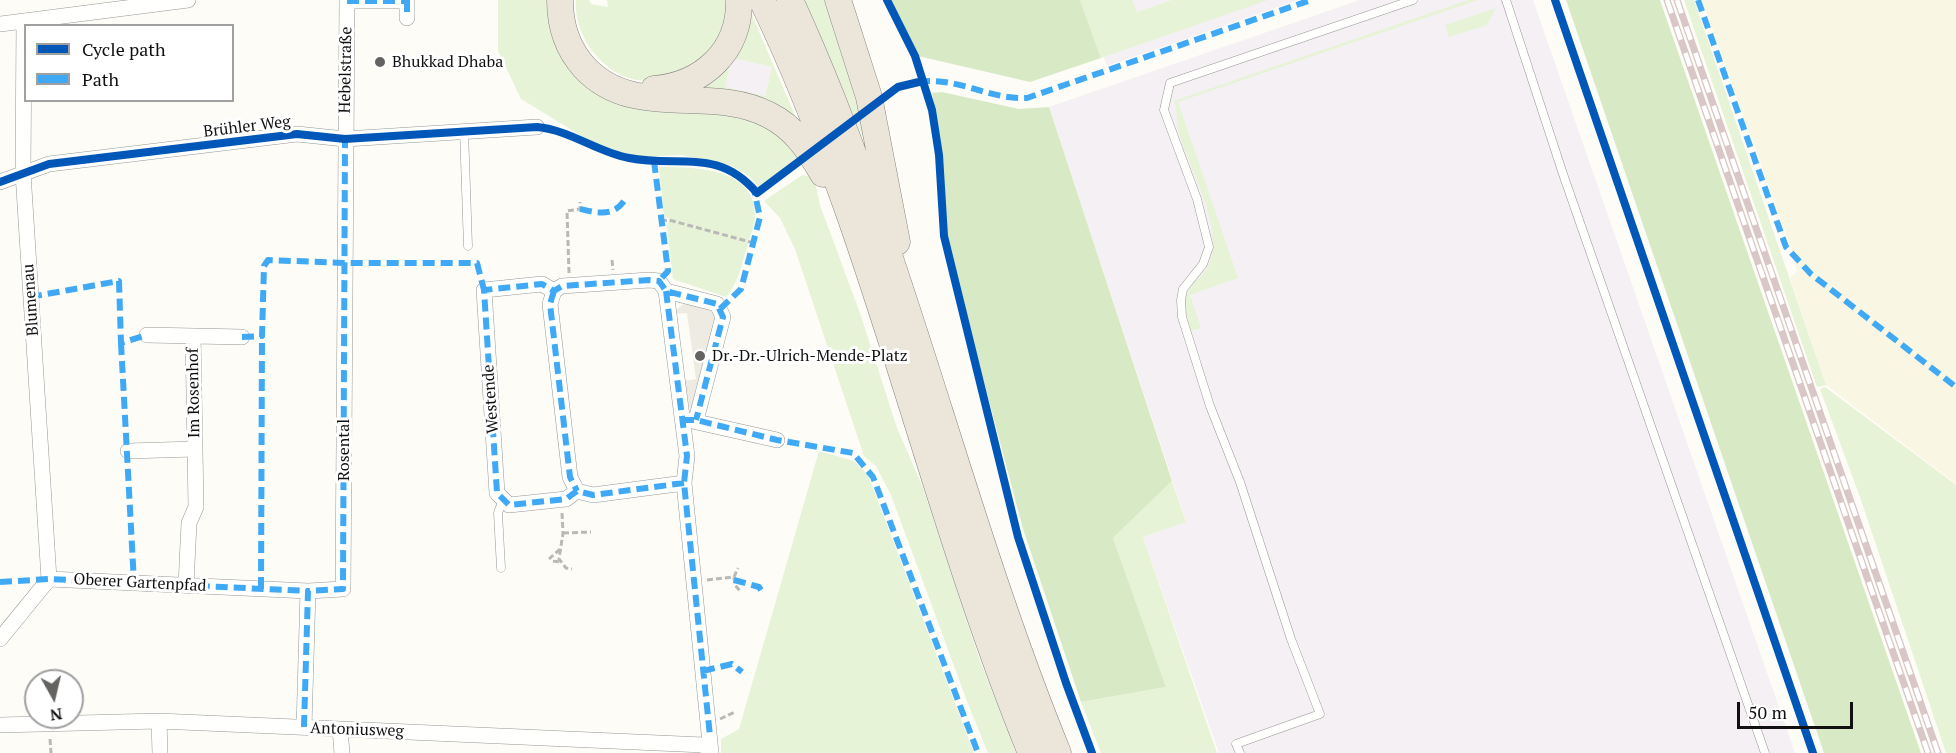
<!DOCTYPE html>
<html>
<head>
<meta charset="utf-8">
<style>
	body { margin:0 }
	#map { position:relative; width:1956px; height:753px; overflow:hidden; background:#fdfcf7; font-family:"PT Serif",serif }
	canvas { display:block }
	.legend { position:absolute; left:24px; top:24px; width:210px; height:78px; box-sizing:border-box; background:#fff; border:2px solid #a0a0a0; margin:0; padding:8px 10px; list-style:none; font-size:18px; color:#111 }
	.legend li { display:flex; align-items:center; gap:12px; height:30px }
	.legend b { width:30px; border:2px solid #a0a0a0 }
	.north { position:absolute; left:24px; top:669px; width:60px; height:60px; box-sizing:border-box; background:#fff; border:2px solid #a0a0a0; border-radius:50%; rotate:172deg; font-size:16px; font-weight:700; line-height:24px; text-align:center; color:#111 }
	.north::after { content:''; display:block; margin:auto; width:21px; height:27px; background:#646362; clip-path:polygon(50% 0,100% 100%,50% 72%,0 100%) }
	.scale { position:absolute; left:1737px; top:702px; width:116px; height:27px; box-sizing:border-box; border:3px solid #111; border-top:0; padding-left:8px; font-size:18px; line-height:21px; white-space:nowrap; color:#111; -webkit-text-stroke:4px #fff; paint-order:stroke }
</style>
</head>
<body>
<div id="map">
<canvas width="1956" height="753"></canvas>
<ul class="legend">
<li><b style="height:8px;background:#0057b8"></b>Cycle path</li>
<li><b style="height:8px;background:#3fa9f5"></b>Path</li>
</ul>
<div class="north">N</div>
<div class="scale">50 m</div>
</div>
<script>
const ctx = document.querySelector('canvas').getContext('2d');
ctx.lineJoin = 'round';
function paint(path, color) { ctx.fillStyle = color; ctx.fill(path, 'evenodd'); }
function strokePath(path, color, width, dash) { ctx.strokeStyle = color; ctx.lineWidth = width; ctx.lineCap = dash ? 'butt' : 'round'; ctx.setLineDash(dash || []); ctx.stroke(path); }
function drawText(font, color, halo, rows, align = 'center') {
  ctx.font = font + ' "PT Serif",serif'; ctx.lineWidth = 6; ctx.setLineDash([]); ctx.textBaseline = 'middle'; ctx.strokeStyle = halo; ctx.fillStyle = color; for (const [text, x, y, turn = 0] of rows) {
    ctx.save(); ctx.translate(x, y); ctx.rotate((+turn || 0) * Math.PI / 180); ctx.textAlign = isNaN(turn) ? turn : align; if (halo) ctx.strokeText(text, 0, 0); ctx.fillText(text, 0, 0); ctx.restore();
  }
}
const industrial = new Path2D(`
	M 1083,0 L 1298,0 L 1107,66 Z
	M 1360,0 L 1533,0 L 1795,753 L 1219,753 L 1143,537 L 1186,521 L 1049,107 Z
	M 732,58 L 772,67 L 765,96 L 725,87 Z`);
const farmland = new Path2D(`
	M 1702,0 L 1956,0 L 1956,484 L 1826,385 L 1790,278 L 1797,271 L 1791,248 Z`);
const green = new Path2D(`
	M 498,0 L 553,0 L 579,73 L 759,117 L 803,152 L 759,188 L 749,176 L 732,166 L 682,155 L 638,157 L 593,143 L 521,99 L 498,51 Z
	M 576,0 L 589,0 L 591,4 L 608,7 L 607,0 L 732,0 L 730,20 L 701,66 C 685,70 663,81 646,81 C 607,80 573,38 576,0 Z
	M 805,0 L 831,0 L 844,35 L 866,145 Z
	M 1080,0 L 1132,0 L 1137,12 L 1172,0 L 1268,0 L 1101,58 Z
	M 1468,0 L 1478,0 L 1178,102 L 1238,278 L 1190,295 L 1201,328 L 1192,331 C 1170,277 1211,287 1213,248 C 1215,212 1189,167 1179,133 C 1176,122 1178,112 1174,101 Z
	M 1684,0 L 1694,0 L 1826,385 L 1817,387 Z
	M 748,6 L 800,127 L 688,89 ZM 732,58 L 772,67 L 765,96 L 725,87 Z
	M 1496,8 L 1487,25 L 1449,37 L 1445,25 Z
	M 659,167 C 693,167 755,167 755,215 C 755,226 750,236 747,247 C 741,266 739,282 726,297 L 673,279 L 667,227 L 669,218 L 664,217 Z
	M 802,175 L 809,176 L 815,182 L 820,205 L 861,316 L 897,428 L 922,485 L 979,658 L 1016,753 L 988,753 L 968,704 L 891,495 L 876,466 L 864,456 L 795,249 L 780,218 L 764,201 Z
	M 1825,387 L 1956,485 L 1956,753 L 1946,753 L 1860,497 L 1820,389 Z
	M 819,451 L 854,461 L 868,475 L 974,753 L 721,753 L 721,739 L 739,729 Z
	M 1172,481 L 1186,522 L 1143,537 L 1217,753 L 1101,753 L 1081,702 L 1166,687 L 1113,538 Z`);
const forest = new Path2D(`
	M 889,0 L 1080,0 L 1101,58 L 1030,82 L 918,56 Z
	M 1566,0 L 1660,0 L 1921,753 L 1824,753 Z
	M 942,92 L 1019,109 L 1049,107 L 1172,481 L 1113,538 L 1166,687 L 1081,702 L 1023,529 L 954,268 L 945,233 L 943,162 L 932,93 Z`);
const plaza = new Path2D(`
	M 685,303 L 709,309 L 716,317 L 694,408 L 690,409 L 684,381 L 696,379 L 687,313 L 676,314 L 677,309 Z`);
const path = new Path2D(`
	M 661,221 L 669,220 L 754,243
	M 612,260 L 613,270
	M 569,273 L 567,211 L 580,209 L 580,202
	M 562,513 L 563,533 L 559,559 L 566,568 L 572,569
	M 563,533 L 591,532
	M 560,549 L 550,558 L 552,561 L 560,562
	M 734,577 L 735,585 L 740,591
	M 707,580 L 734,577 L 738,568
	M 720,719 L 735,712
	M 50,739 L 51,753`);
const service = new Path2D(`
	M 1506,0 L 1563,174 L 1765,753
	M 464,131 L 468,246
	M 501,568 L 498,513 L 503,499
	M 1240,753 L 1236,744 L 1320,714 L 1291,639 L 1240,482 L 1210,406 L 1182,317 L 1181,300 L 1183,289 L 1203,264 L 1209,247 L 1197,199 L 1164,110 L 1170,83 L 1413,0`);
const minor = new Path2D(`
	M 407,0 L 407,18
	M 347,1 L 407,1
	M 24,21 L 23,173 L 49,579
	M 0,24 L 188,0
	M 0,182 L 49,164 L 297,134 L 345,139 L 537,127
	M 554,291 L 550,304 L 570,477 L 577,491
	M 666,291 L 687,456 L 684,483 L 711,753
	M 147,335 L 242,337
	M 688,420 L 777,440
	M 128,451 L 195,449
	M 684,483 L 593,495 L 577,491 L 566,499 L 509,505 L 497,493 L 484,290 L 542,284 L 554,291 L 562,286 L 649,280 L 659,281 L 666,291 L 717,304 L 723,317 L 696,420
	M 49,579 L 308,591
	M 186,585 L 189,523 L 196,507 L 193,336
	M 0,639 L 49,579
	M 159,721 L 160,753
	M 0,725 L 159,721 L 704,745 L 710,753
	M 304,727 L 308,591 L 343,589 L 347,0
	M 340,729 L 342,753`);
const trunk = new Path2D(`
	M 560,0 C 560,25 567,48 584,67 C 633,121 710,84 769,115 C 795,128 809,150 823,174
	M 762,0 C 878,241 930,506 1031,753
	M 790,0 C 902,243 957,506 1058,753
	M 838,0 L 869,97 L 897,242
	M 654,89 C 703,85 740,51 739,0`);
const rail = new Path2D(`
	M 1667,0 L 1928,753
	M 1677,0 L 1938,753`);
const quiet = new Path2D(`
	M 407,0 L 407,18
	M 1698,0 L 1786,247 L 1811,274 L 1956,387
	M 347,1 L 407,1
	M 918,82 C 956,76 990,100 1027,98 L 1311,0
	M 654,161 L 668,271 L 659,281
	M 580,209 C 597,213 613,217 624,201
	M 554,291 L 550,304 L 570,477 L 577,491
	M 666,291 L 687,456 L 684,483 L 710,736
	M 30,297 L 119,281 L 121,343 L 147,335
	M 720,309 L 741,289 L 760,217 L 754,190
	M 242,337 L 262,336 L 264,266 L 268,260 L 345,263 L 477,263 L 484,290
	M 121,343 L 134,583
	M 682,420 L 696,420 L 777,440 L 853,453 L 873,477 L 978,753
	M 684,483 L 593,495 L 577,491 L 566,499 L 509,505 L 497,493 L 484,290 L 542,284 L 554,291 L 562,286 L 649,280 L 659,281 L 666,291 L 717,304 L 723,317 L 696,420
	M 734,580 L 759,587 L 761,590
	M 0,582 L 49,579 L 308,591
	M 261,589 L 262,336
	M 703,671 L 732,664 L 742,672
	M 304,727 L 308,591 L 343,589 L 345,139`);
const cycleway = new Path2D(`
	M 887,0 L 915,56 L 932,110 L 939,155 L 944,236 L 1018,537 L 1066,683 L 1092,753
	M 1555,0 L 1813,753
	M 0,182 L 49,164 L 297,134 L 345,139 L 537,127 C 570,130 597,152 629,158 C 679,168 718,147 757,193 L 898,87 L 923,81`);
const markers = [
	[380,62,6,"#646362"],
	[700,356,6,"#646362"]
];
const poiNames = [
	["Bhukkad Dhaba",392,62],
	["Dr.-Dr.-Ulrich-Mende-Platz",712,356]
];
const streetNames = [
	["Hebelstraße",346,70,-89],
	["Brühler Weg",247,127,-7],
	["Blumenau",31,300,-94],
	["Im Rosenhof",194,393,-91],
	["Westende",491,399,-94],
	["Rosental",344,450,-90],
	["Oberer Gartenpfad",140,583,3],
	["Antoniusweg",357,730,2]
];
paint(industrial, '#f5f0f3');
paint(farmland, '#f9f7e4');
paint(green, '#e7f3d7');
paint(forest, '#d8eac5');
paint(plaza, '#edebe2');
strokePath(service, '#979795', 9);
strokePath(minor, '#979795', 16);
strokePath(trunk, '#858482', 27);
strokePath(path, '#b9b9b8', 3, [6, 3]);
strokePath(service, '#fffffe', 8);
strokePath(minor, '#fffffe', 15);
strokePath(trunk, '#ece5da', 26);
strokePath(rail, '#d9c6c7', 7);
strokePath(rail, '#fff', 4.5, [14]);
strokePath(quiet, '#3fa9f5', 6, [12, 6]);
strokePath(cycleway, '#0057b8', 8);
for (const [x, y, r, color] of markers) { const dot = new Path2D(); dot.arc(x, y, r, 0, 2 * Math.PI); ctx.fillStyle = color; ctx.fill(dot); strokePath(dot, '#fff', 2); }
drawText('16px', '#111', '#fff', poiNames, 'left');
drawText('16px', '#111', '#fff', streetNames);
</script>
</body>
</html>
